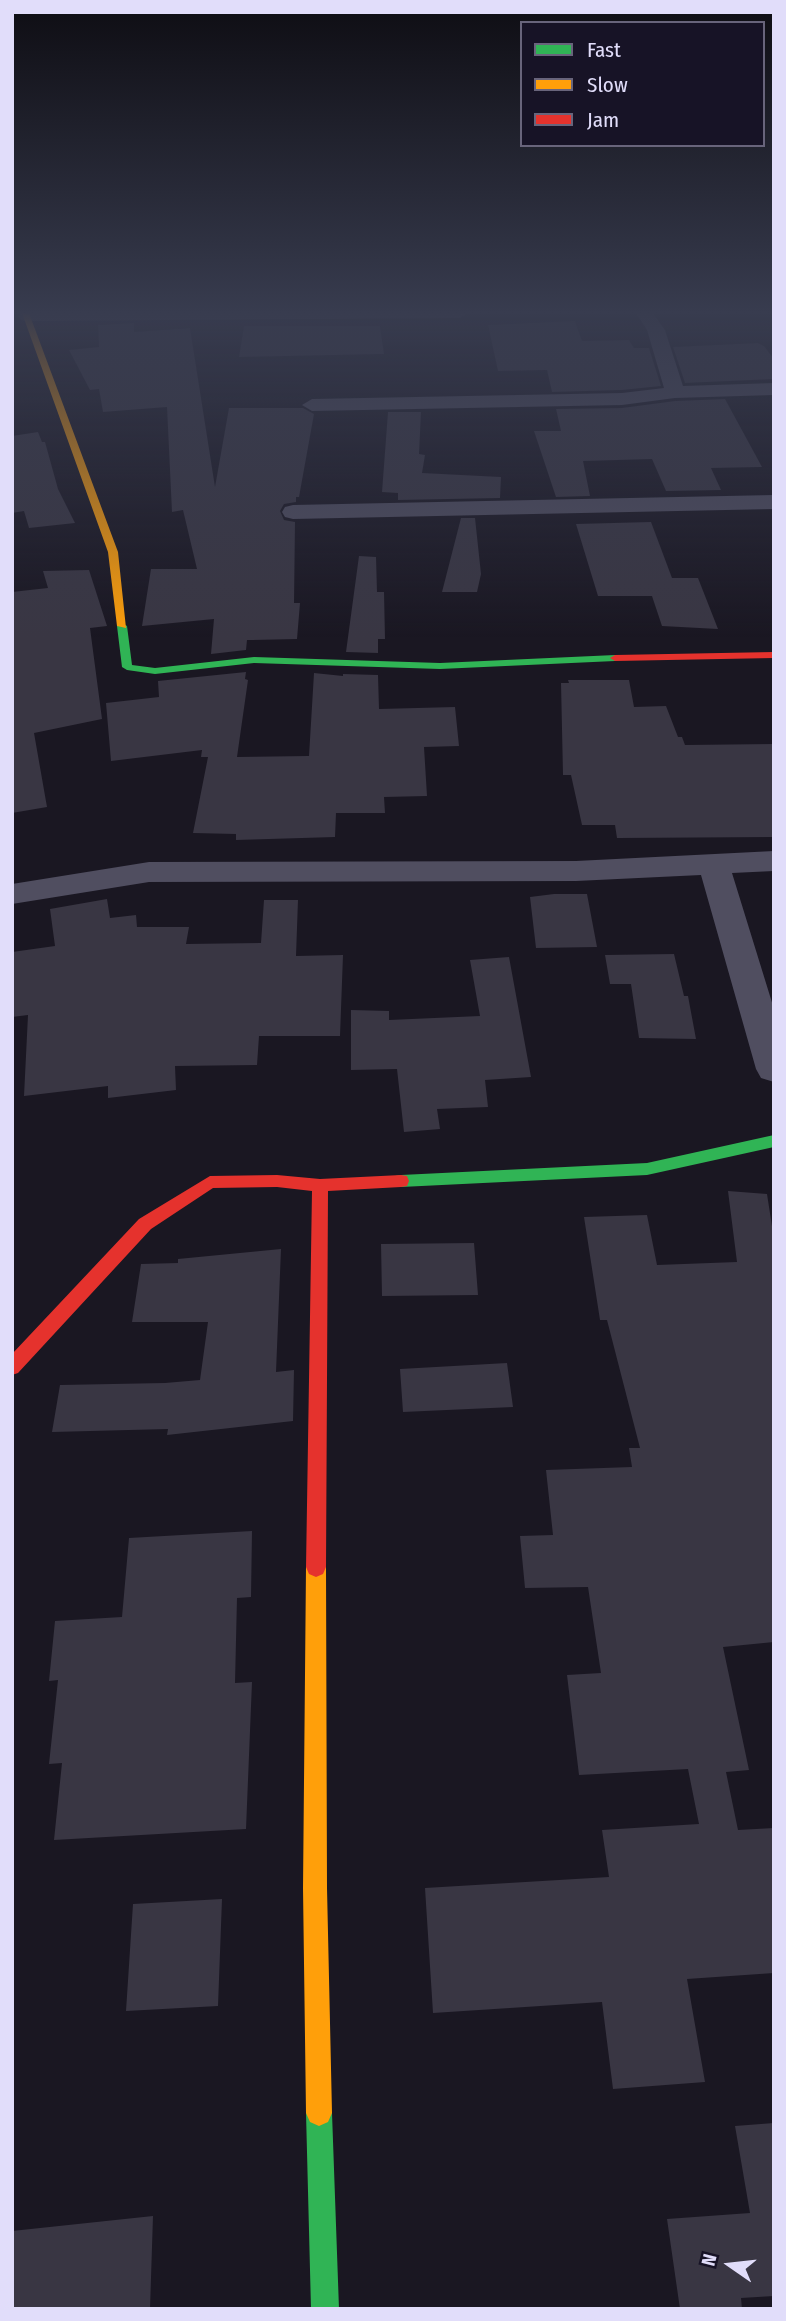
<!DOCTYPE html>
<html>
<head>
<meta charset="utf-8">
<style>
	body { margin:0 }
	#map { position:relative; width:786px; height:2321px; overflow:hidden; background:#1a1722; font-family:"Fira Sans Condensed",sans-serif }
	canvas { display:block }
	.frame { position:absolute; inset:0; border:14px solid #e1ddfa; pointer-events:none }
	.legend { position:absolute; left:520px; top:21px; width:245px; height:126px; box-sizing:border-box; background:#171326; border:2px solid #68647b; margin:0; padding:9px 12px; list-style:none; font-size:21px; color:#e1ddfa }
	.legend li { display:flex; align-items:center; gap:14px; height:35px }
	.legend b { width:35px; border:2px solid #68647b }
	.north { position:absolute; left:695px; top:2230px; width:70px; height:70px; -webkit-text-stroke:5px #171326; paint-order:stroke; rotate:284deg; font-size:19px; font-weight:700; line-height:28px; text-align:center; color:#e1ddfa }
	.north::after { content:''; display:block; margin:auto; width:24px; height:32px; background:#e1ddfa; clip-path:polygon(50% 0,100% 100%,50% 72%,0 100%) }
</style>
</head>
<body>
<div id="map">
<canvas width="786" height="2321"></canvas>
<div class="frame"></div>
<ul class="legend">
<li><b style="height:9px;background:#30b455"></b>Fast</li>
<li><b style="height:9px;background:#ff9f0a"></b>Slow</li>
<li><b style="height:9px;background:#e5322d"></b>Jam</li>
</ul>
<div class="north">N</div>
</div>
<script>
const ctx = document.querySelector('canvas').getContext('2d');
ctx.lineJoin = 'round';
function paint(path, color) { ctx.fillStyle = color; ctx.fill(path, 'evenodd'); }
const building = new Path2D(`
	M 575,321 L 582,341 L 629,340 L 634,348 L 649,348 L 661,386 L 622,390 L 552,392 L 547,370 L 498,371 L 488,325 Z
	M 134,323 L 134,332 L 190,328 L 215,487 L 229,408 L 303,408 L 314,414 L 299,497 L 296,497 L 296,502 L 284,504 L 280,511 L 284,520 L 295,522 L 294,603 L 300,603 L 297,639 L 252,640 L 247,640 L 246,650 L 211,654 L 214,619 L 142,626 L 151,569 L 197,569 L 183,510 L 172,512 L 167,407 L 103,412 L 99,389 L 90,390 L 69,350 L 99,347 L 98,325 Z
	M 244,326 L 380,326 L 384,354 L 239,357 Z
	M 758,343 L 764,346 L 774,359 L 774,379 L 685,383 L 673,347 Z
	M 725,399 L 762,467 L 711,468 L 721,490 L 666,491 L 652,459 L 583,461 L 590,496 L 556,497 L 534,431 L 561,431 L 556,409 L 622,408 L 675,401 Z
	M 388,412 L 421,412 L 419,454 L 425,455 L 422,473 L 501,477 L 500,498 L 398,500 L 398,493 L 382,492 Z
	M 38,432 L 42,442 L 45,442 L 58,489 L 75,523 L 29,528 L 24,511 L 12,513 L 12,436 Z
	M 461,518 L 475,518 L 481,574 L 477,592 L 442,592 Z
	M 651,522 L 672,578 L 698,578 L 718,629 L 662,626 L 652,596 L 598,596 L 576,524 Z
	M 359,556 L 376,557 L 377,592 L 384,592 L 385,639 L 378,639 L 378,653 L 346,652 Z
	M 89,570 L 107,626 L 90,628 L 102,719 L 34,733 L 47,807 L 12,813 L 12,592 L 48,588 L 43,571 Z
	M 246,672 L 245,679 L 248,680 L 237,757 L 309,756 L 314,673 L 343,676 L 343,674 L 378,675 L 379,709 L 455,707 L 459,746 L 424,747 L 427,796 L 384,797 L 385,813 L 336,813 L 335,837 L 236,840 L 236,834 L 193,833 L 208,757 L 201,757 L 202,750 L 111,761 L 106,703 L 159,697 L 158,681 Z
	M 568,680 L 629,680 L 634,707 L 666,706 L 678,737 L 682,737 L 685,745 L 774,744 L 774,837 L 617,838 L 615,825 L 582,825 L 571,775 L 563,775 L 561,683 L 569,683 Z
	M 554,894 L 587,894 L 597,947 L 536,948 L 530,897 Z
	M 107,899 L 110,918 L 136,915 L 137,927 L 189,927 L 186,944 L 261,943 L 264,900 L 298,900 L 296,956 L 343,955 L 340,1036 L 259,1036 L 257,1065 L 175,1066 L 176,1090 L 108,1098 L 108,1086 L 24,1096 L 28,1015 L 12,1017 L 12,952 L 55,946 L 50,909 Z
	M 674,954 L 684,996 L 688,996 L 696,1039 L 639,1038 L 631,984 L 610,984 L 605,955 Z
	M 509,957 L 531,1077 L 485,1080 L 488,1107 L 437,1109 L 440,1129 L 404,1132 L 397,1069 L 351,1070 L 351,1010 L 389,1011 L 389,1020 L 480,1016 L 470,960 Z
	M 728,1191 L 767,1194 L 774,1239 L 774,1642 L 723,1647 L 749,1770 L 726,1772 L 738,1830 L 774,1828 L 774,1973 L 687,1979 L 705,2082 L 613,2089 L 602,2002 L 433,2013 L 425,1888 L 609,1877 L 602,1830 L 699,1824 L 688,1769 L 579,1775 L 567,1675 L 601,1673 L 588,1587 L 525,1588 L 520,1536 L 553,1535 L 546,1470 L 632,1467 L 629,1448 L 640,1448 L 607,1320 L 600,1320 L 584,1217 L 647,1215 L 657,1265 L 737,1262 Z
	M 474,1243 L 478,1295 L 382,1296 L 381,1244 Z
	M 281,1249 L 276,1372 L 294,1370 L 293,1421 L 167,1435 L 168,1429 L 52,1432 L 60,1385 L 165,1383 L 200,1380 L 208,1322 L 132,1322 L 141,1264 L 178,1263 L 178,1259 Z
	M 507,1363 L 513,1407 L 403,1412 L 400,1369 Z
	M 252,1531 L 251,1597 L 237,1598 L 235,1683 L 252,1682 L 246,1829 L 54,1840 L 62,1763 L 49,1764 L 58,1680 L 49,1681 L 55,1621 L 122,1617 L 129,1538 Z
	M 222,1899 L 218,2006 L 126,2011 L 133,1904 Z
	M 774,2123 L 774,2296 L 741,2298 L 742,2309 L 680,2309 L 667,2219 L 750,2213 L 735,2126 Z
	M 153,2216 L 150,2309 L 12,2309 L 12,2231 Z`);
const street = new Path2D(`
	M 20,313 L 468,313 L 460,318 L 27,321 L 21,320 L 18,316 Z
	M 636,313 L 653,313 L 665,330 L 683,386 L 774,383 L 774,395 L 675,398 L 622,405 L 312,411 L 302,405 L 312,399 L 622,393 L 664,388 L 647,330 Z
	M 774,495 L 774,509 L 293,519 L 285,517 L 282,512 L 285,507 L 293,505 Z
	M 774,851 L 774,871 L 732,873 L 774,1009 L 774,1082 L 761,1078 L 756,1069 L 701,875 L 576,881 L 149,882 L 12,904 L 12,884 L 149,862 L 576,861 Z`);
const fast = new Path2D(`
	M 122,623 L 127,626 L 132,665 L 155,668 L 254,657 L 440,663 L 615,655 L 620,658 L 615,661 L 440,669 L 254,663 L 155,674 L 127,670 L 122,667 L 117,626 Z
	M 774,1135 L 774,1147 L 647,1175 L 401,1187 L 395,1186 L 393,1181 L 395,1176 L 401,1175 L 647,1163 Z
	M 319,2100 L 328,2104 L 332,2113 L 339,2309 L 311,2309 L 306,2113 L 310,2104 Z`);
const slow = new Path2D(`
	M 22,313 L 29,313 L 118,552 L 126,628 L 117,626 L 108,552 Z
	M 316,1557 L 323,1560 L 326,1567 L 327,1888 L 332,2113 L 328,2122 L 319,2126 L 310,2122 L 306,2113 L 303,1888 L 306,1567 L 309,1560 Z`);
const jam = new Path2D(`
	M 774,652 L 774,658 L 615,661 L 610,658 L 615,655 Z
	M 277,1175 L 320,1179 L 401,1175 L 407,1176 L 409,1181 L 407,1186 L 401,1187 L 328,1191 L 326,1567 L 323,1574 L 316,1577 L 309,1574 L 306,1567 L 312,1191 L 277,1187 L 213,1188 L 151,1229 L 18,1373 L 12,1375 L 12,1354 L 139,1219 L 210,1176 Z`);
paint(building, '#393643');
paint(street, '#504e60');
paint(fast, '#30b455');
paint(slow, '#ff9f0a');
paint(jam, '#e5322d');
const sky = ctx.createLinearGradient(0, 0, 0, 638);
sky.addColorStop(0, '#0e0d13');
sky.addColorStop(0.49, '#383c4f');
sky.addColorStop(1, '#383c4f00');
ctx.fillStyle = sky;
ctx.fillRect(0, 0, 786, 638);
</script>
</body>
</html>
